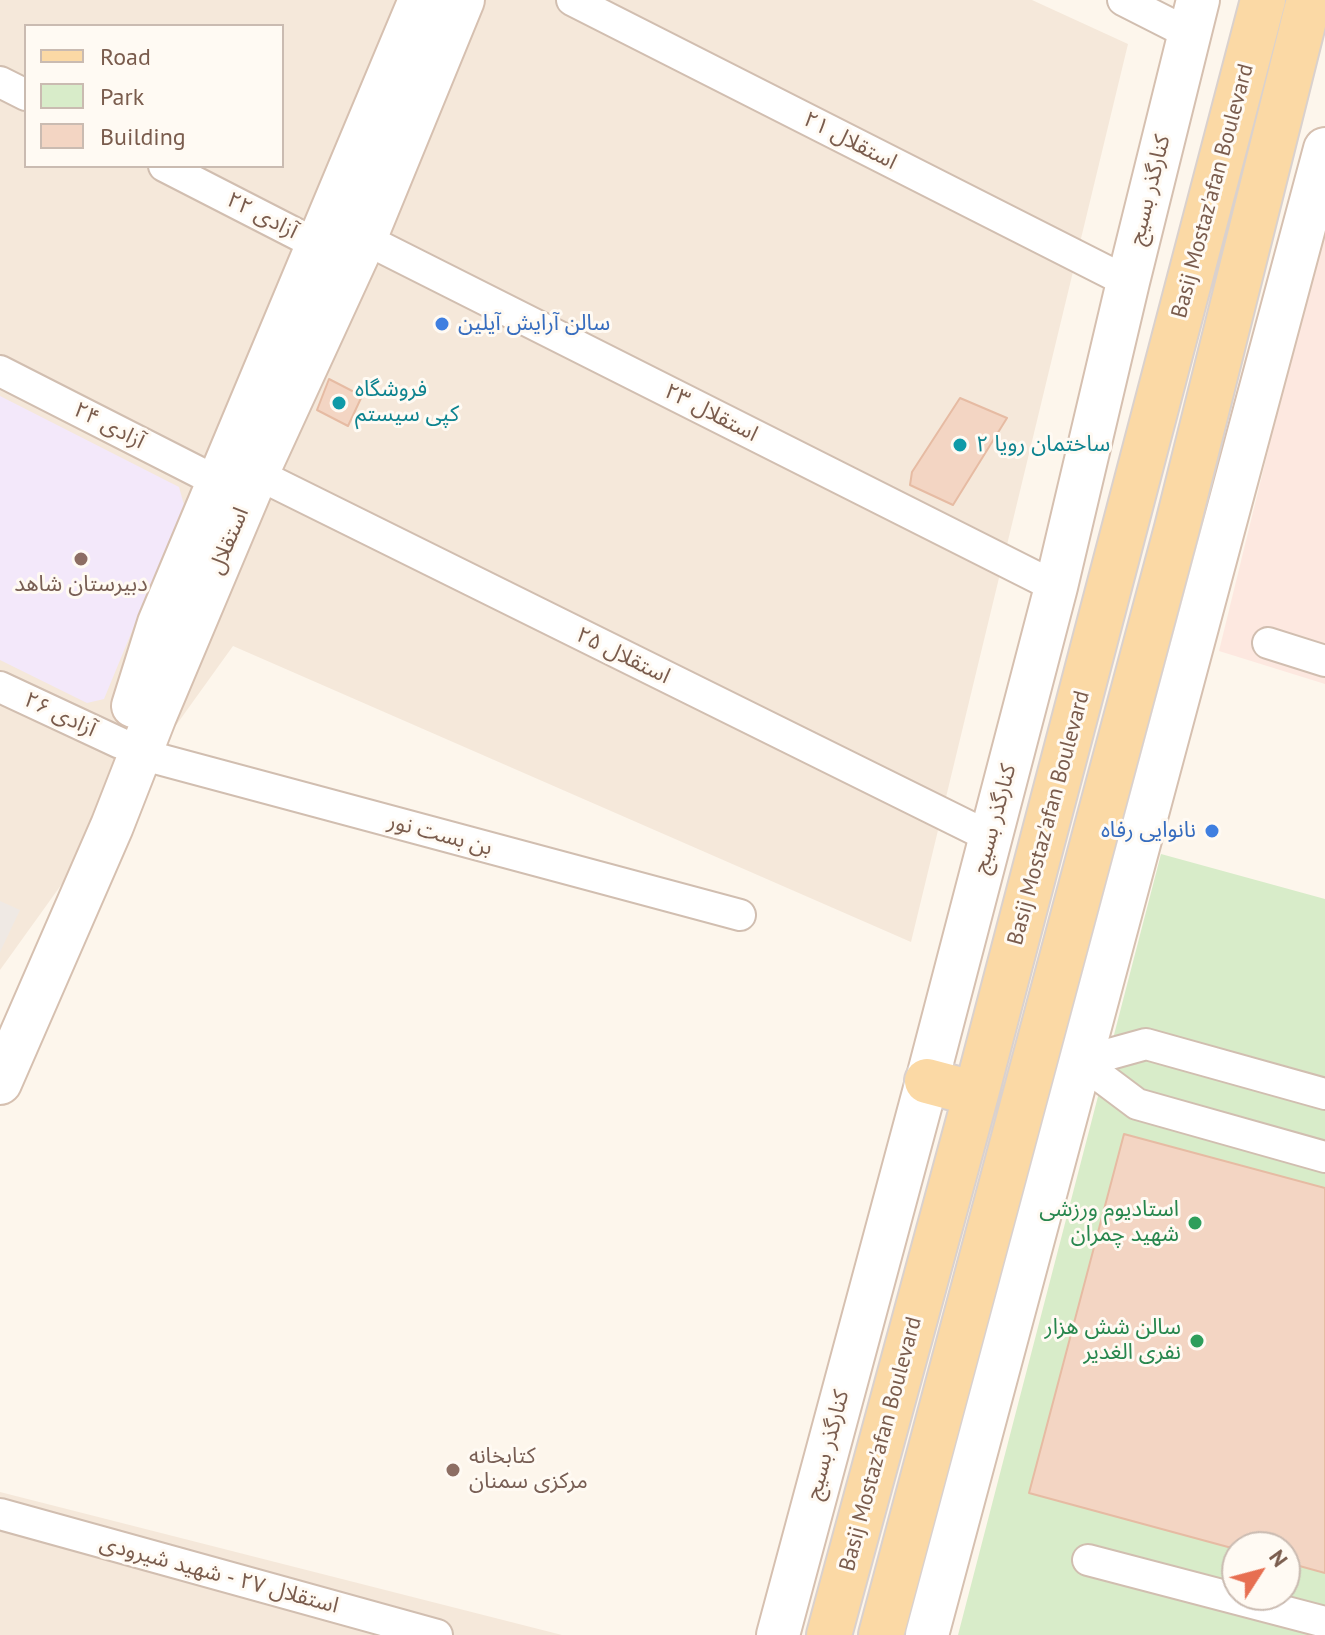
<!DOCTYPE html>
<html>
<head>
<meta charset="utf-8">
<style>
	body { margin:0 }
	#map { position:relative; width:1325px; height:1635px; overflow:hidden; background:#fdf6ec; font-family:"PT Sans",sans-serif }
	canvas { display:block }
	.legend { position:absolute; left:24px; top:24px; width:260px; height:144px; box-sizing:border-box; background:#fffaf3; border:2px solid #cabbb1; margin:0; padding:10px 14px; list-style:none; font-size:24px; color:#7a5c4d }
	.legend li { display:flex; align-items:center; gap:16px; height:40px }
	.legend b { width:40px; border:2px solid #cabbb1 }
	.north { position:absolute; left:1221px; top:1531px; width:80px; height:80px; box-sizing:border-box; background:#fffaf3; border:2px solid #cabbb1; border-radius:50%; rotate:54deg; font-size:22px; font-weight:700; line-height:32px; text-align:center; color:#7a5c4d }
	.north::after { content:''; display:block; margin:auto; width:28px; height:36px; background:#e76f51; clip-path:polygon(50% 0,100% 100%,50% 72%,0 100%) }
</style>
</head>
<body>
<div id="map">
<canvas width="1325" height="1635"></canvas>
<ul class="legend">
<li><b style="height:10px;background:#fbd9a5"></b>Road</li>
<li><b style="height:22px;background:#d8ecc9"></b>Park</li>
<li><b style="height:22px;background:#f3d5c3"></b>Building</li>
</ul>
<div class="north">N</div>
</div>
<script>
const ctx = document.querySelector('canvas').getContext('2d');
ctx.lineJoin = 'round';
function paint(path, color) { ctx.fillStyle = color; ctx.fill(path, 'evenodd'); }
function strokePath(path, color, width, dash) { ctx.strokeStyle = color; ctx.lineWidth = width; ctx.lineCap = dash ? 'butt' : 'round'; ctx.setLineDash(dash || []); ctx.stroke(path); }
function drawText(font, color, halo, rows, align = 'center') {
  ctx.font = font + ' "PT Sans","Noto Sans Arabic",sans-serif'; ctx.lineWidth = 6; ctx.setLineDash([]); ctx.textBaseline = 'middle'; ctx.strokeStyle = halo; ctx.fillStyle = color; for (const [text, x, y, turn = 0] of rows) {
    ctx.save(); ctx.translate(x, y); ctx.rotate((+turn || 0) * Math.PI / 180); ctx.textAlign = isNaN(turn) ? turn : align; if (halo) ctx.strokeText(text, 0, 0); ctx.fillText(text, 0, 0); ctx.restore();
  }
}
const residential = new Path2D(`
	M 0,0 L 1032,0 L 1128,44 L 911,942 L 233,646 L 0,970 ZM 26,26 L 282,26 L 282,166 L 26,166 Z
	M 0,1492 L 562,1635 L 0,1635 Z`);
const commercial = new Path2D(`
	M 1325,218 L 1325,684 L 1219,651 Z`);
const industrial = new Path2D(`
	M 0,901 L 20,910 L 0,952 Z`);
const education = new Path2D(`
	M 0,396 L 179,487 L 184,505 L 104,699 L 87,703 L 0,660 Z`);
const green = new Path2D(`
	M 1161,854 L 1325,899 L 1325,1635 L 958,1635 ZM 1237,1547 L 1285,1547 L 1285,1595 L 1237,1595 Z`);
const building = new Path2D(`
	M 329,379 L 362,396 L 348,426 L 317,410 Z
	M 960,398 L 1007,418 L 953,505 L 910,485 L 912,472 Z
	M 1124,1134 L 1325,1188 L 1325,1573 L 1285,1562 L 1285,1547 L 1228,1547 L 1029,1493 Z`);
const street = new Path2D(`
	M 572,0 L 1128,282
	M 1123,0 L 1190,34
	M 0,82 L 26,95
	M 164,166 L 318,245
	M 365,239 L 1056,587
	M 0,371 L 218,482
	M 257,474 L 990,837
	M 1268,643 L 1325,661
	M 0,687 L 120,743
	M 140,754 L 740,915
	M 1081,1062 L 1137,1104 L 1325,1157
	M 1081,1062 L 1146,1044 L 1325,1094
	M 0,1514 L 437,1635
	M 1088,1560 L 1325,1622`);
const secondary = new Path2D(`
	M 133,706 L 159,623 L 420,0
	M 0,1083 L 112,826 L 155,716 L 257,474 L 365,239 L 463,0
	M 778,1635 L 927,1081 L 1056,587 L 1128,282 L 1198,0
	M 927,1635 L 1325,149`);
const primary = new Path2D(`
	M 927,1081 L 976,1094
	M 829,1635 L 976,1094 L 1263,0
	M 881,1635 L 1177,528 L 1309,0`);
const markers = [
	[442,324,8,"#3f7fe0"],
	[339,403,8,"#0f9aa8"],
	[960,445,8,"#0f9aa8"],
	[81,559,8,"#8d6e63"],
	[1212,831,8,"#3f7fe0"],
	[1195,1223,8,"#2e9e5b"],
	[1197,1341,8,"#2e9e5b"],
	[453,1470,8,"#8d6e63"]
];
const streetNames = [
	["استقلال ۲۱",850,141,27],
	["کنارگذر بسیج",1150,190,-76],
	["Basij Mostaz'afan Boulevard",1213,191,-75],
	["آزادی ۲۲",262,216,27],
	["استقلال ۲۳",711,413,27],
	["آزادی ۲۴",109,426,27],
	["استقلال",229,541,-67],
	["استقلال ۲۵",623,656,26],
	["آزادی ۲۶",60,715,25],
	["Basij Mostaz'afan Boulevard",1049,818,-75],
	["کنارگذر بسیج",995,819,-75],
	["بن بست نور",440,835,15],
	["Basij Mostaz'afan Boulevard",881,1444,-75],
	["کنارگذر بسیج",828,1445,-75],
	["استقلال ۲۷ - شهید شیرودی",219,1575,15]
];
const shopNames = [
	["سالن آرایش آیلین",458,324],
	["نانوایی رفاه",1196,831,"right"]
];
const cultureNames = [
	["فروشگاه",355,390],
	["کپی سیستم",355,415],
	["ساختمان رویا ۲",976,445]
];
const educationNames = [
	["دبیرستان شاهد",81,585],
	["کتابخانه",469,1457,"left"],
	["مرکزی سمنان",469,1482,"left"]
];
const leisureNames = [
	["استادیوم ورزشی",1179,1210],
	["شهید چمران",1179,1235],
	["سالن شش هزار",1181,1328],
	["نفری الغدیر",1181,1353]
];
paint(residential, '#f5e8da');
paint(commercial, '#fde8e0');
paint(industrial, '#efe9e4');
paint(education, '#f3e8fa');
paint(green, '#d8ecc9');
paint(building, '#f3d5c3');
strokePath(building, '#e6bba3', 2);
strokePath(street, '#d1beb0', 34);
strokePath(secondary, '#d6c0b0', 46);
strokePath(primary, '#dad1cd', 48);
strokePath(street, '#fff', 30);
strokePath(secondary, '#fff', 42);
strokePath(primary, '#fbd9a5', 44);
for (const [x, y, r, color] of markers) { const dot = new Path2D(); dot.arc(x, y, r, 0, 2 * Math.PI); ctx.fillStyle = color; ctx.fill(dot); strokePath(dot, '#fffaf3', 3); }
drawText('22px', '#7a5c4d', '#fffaf3', streetNames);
drawText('22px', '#366cbe', '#fffaf3', shopNames, 'left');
drawText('22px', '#0d838f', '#fffaf3', cultureNames, 'left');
drawText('22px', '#785e54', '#fffaf3', educationNames);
drawText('22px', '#27864d', '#fffaf3', leisureNames, 'right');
</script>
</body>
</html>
